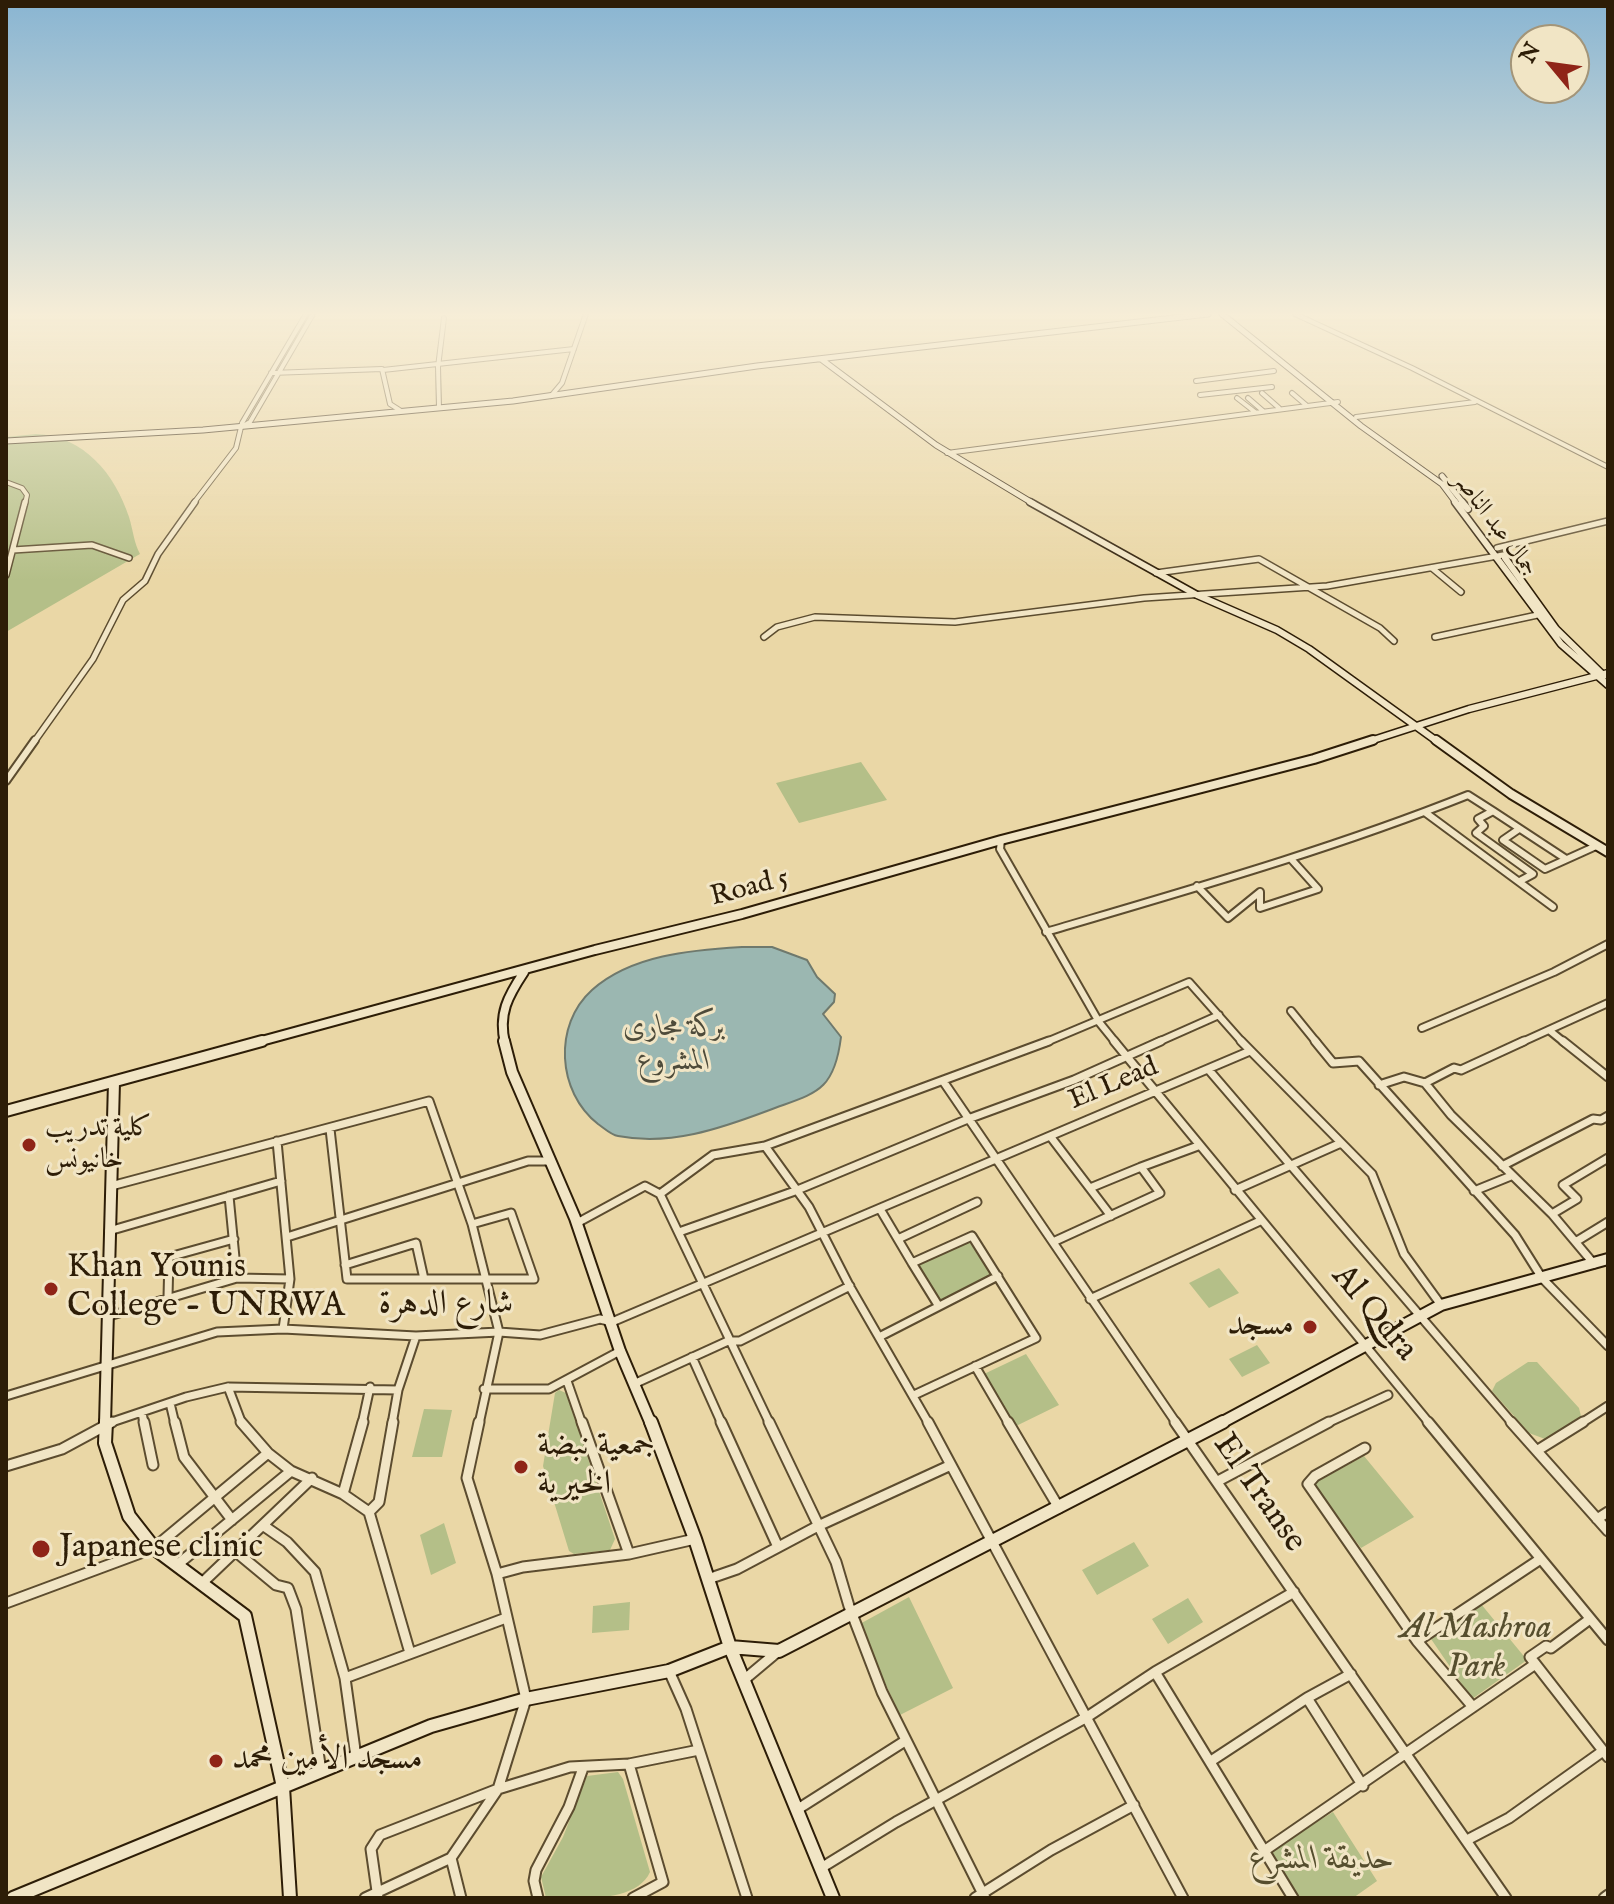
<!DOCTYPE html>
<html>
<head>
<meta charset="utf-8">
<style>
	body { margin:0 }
	#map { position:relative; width:1614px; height:1904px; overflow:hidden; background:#ead7a6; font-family:"IM FELL English",serif }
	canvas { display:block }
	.frame { position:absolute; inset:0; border:8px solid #2d1d07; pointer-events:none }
	.north { position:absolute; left:1510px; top:24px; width:80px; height:80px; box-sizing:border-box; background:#f1e5c5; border:2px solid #a39579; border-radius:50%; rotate:299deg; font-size:22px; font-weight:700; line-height:32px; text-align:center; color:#2d1d07 }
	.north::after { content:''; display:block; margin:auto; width:28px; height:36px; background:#8f2418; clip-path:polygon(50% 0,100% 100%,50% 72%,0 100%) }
</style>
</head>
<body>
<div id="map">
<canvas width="1614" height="1904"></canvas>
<div class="frame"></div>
<div class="north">N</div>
</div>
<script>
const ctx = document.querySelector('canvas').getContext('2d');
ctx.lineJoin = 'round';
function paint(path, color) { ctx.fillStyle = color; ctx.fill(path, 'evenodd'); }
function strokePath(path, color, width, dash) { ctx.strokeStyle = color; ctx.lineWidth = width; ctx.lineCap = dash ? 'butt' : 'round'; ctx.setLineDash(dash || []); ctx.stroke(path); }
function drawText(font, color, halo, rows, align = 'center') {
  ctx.font = font + ' "IM FELL English",Amiri,serif'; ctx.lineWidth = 6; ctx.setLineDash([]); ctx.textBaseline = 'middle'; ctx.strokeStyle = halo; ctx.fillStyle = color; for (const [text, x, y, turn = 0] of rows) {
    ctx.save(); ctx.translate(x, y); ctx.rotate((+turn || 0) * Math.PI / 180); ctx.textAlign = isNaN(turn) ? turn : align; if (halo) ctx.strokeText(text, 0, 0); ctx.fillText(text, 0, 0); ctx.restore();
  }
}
const green = new Path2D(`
	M 36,434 C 84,436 115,474 129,517 C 133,530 134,543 140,554 L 6,632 L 6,437 Z
	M 861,762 L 887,800 L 799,823 L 776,783 Z
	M 968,1240 L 992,1276 L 938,1301 L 915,1265 Z
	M 1219,1268 L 1239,1293 L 1209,1308 L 1189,1283 Z
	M 1257,1345 L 1270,1363 L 1242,1377 L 1229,1359 Z
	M 1026,1354 L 1059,1405 L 1014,1427 L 984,1374 Z
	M 1528,1362 L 1537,1362 L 1579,1408 L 1581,1416 L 1545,1439 L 1529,1433 L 1492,1391 L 1496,1383 Z
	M 559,1390 L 566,1393 L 615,1539 L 610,1550 L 574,1554 L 569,1551 L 543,1466 L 555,1393 Z
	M 424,1409 L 452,1410 L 442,1457 L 412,1457 Z
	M 1364,1456 L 1414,1517 L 1361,1548 L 1313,1484 Z
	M 444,1523 L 456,1563 L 431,1575 L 420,1535 Z
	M 1134,1542 L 1149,1566 L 1097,1595 L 1082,1570 Z
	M 909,1597 L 953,1688 L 900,1715 L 858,1625 Z
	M 1188,1598 L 1203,1622 L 1168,1644 L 1152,1619 Z
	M 630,1602 L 629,1630 L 592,1633 L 593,1606 Z
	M 1481,1604 L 1527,1660 L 1472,1699 L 1429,1636 Z
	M 618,1772 L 623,1779 L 650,1872 C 636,1904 575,1898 546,1898 L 541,1877 L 563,1837 L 587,1776 Z
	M 1333,1812 L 1377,1881 L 1353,1898 L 1298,1898 L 1268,1852 Z`);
const water = new Path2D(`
	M 742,947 L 772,947 L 807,960 L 817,977 L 835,994 L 834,1002 L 823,1014 L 841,1037 C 834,1094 814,1093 767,1111 C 719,1129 670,1146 618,1136 C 611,1135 604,1128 598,1124 C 557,1092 553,1025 592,990 C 631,955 691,950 742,947 Z`);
const streetFar4 = new Path2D(`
	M 1295,314 L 1412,368 L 1608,467
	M 383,370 L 574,349
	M 271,373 L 382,369 L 390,404 L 401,411
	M 1196,381 L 1274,371
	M 1262,393 L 1279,408
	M 1292,393 L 1306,405
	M 1200,395 L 1272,387
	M 551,396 L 562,383 L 586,314
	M 1237,398 L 1255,412
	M 1248,398 L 1263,411
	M 439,408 L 438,367 L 444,318
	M 1356,417 L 1475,402
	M 243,426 L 250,422 L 313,314
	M 947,453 L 1338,402
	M 6,482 L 22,488 L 27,495 L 25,504
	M 193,504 L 236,448 L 242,423 L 306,314`);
const streetFar3 = new Path2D(`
	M 1497,548 L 1608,521
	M 13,550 L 92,545 L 129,558
	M 1432,568 L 1461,592
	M 1156,573 L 1259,559 L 1380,628 L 1394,641
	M 6,575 L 25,502
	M 764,637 L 777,627 L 815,617 L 955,622 L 1144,598 L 1327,586 L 1503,555
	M 1435,637 L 1542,614
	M 34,742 L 93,659 L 123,600 L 145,581 L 158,554 L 195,502`);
const streetFar2 = new Path2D(`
	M 6,781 L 35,740
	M 1493,811 L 1566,859
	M 1426,813 L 1553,907
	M 1519,829 L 1503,840 L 1545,869 L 1596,846
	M 1001,840 L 1000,849 L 1099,1022 L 1116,1043
	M 1197,886 L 1228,918 L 1260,892 L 1260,908 L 1318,889 L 1292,860
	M 1046,932 C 1188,890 1330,850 1468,795 L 1493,811 L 1478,819 L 1484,826 L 1476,833 L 1533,874 L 1520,881
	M 1291,1011 L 1317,1043
	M 1422,1028 L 1554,972 L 1608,944
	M 1549,1030 L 1565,1043
	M 1044,1043 L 1189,982 L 1243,1043
	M 1156,1043 L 1219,1015
	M 1520,1043 L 1608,1003`);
const streetFar1 = new Path2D(`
	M 1114,1041 L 1430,1424
	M 1241,1041 L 1372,1174 L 1404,1254 L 1441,1305
	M 1315,1041 L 1333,1063 L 1359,1061 L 1515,1235 L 1542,1278 L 1608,1346
	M 1563,1041 L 1608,1077
	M 1208,1069 L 1513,1424
	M 943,1081 L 1177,1424
	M 1425,1083 L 1454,1068 L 1461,1070 L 1524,1041
	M 1379,1085 L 1404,1077 L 1425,1083 L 1451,1115 L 1552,1214 L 1594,1264
	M 330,1129 L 347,1279 L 534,1279 L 511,1213 L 472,1224
	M 1050,1136 L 1111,1216
	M 277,1141 L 290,1279 L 283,1329
	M 765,1146 L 809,1207 L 850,1287 L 929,1424
	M 1502,1166 L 1593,1119 L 1601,1120 L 1608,1116
	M 111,1186 L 429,1101 L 472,1224 L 499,1332 L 479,1424
	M 1090,1188 L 1141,1167
	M 1235,1190 L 1341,1143
	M 1474,1191 L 1511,1176
	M 660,1194 L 770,1424
	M 229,1196 L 237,1278
	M 880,1209 L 912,1263
	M 1552,1214 L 1577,1199 L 1563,1185 L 1608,1158
	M 577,1223 L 645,1186 L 660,1194 L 713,1155 L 765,1146 L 1049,1041
	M 109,1231 L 281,1181
	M 679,1232 L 795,1191 L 968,1119 L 1074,1080 L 1161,1041
	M 287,1237 L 528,1161 L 550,1161
	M 898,1239 L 977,1202
	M 1577,1241 L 1608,1222
	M 1053,1242 L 1160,1193 L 1141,1167 L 1198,1146
	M 345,1265 L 416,1243 L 424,1279
	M 168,1297 L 169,1257 L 234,1239
	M 1090,1299 L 1260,1221
	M 109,1316 L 237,1278 L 290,1279
	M 881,1336 L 998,1276
	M 692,1357 L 722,1424
	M 975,1366 L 1009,1424
	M 567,1381 L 582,1424
	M 636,1383 L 728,1341 L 740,1341 L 850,1286
	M 228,1387 L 242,1424
	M 484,1389 L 549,1389 L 620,1351
	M 914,1395 L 1036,1338 L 972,1236 L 912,1263 L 938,1305
	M 6,1396 L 217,1332 L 283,1329 L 416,1336 L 499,1332 L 540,1335 L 600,1319 L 612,1322 L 1250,1051
	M 170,1403 L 175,1424
	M 142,1412 L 144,1424
	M 106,1424 L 186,1397 L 228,1387 L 398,1390
	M 362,1424 L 370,1387
	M 392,1424 L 398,1390 L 416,1336
	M 1325,1424 L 1388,1395
	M 1580,1424 L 1608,1406`);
const street = new Path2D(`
	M 144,1422 L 153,1465
	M 175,1422 L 184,1457 L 232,1520
	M 241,1422 L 268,1453 L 291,1471 L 343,1494 L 369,1512 L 410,1653
	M 582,1422 L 629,1554
	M 721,1422 L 778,1547
	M 769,1422 L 836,1562 L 849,1606 L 882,1692 L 985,1898
	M 928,1422 L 1183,1898
	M 1008,1422 L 1059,1508
	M 1175,1422 L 1506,1898
	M 1428,1422 L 1608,1640
	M 1511,1422 L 1608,1531
	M 1365,1448 L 1315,1476 L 1308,1484 L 1417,1641 L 1473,1707
	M 1538,1450 L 1583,1422
	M 6,1466 L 62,1449 L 112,1422
	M 1218,1481 L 1329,1422
	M 343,1494 L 363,1422
	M 369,1512 L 379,1502 L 393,1422
	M 1597,1519 L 1608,1512
	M 264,1526 L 287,1542 L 315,1572 L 345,1678 L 356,1757
	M 235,1551 L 276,1585 L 288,1588 L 296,1609 L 321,1771
	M 177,1565 L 291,1471
	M 497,1574 L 523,1567 L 629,1554 L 695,1539
	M 708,1579 L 737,1569 L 818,1526 L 951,1465
	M 202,1583 L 312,1478
	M 6,1603 L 154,1548 L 268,1453
	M 1590,1619 L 1551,1648 L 1546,1646 L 1530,1657 L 1608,1757
	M 1417,1641 L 1539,1560
	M 669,1671 L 686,1709 L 747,1898
	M 1155,1672 L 1293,1898
	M 345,1678 L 506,1618
	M 745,1679 L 776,1653
	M 1307,1698 L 1363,1786
	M 1211,1761 L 1307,1698 L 1351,1674
	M 629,1764 L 663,1882 L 633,1898
	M 798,1809 L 905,1741
	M 1467,1840 L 1509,1818 L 1603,1751
	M 1264,1851 L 1534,1665
	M 451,1858 L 461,1898
	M 821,1868 L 896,1822 L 1087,1717 L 1155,1672 L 1294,1592
	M 365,1898 L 451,1858 L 498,1789 L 570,1767 L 629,1764 L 699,1750
	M 378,1898 L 371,1849 L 380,1835 L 498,1789 L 526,1699 L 497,1574 L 467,1478 L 479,1422
	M 538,1898 L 534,1881 L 536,1870 L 569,1807 L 583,1768
	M 975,1898 L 1051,1850 L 1134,1805
	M 1604,1898 L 1608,1895`);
const secondaryFar4 = new Path2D(`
	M 1222,314 L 1361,426 L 1442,484 L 1457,504
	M 821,359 L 936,445 L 1034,504
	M 6,441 L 203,430 L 513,401 L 757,366 L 1208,314
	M 1442,476 L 1464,504`);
const secondaryFar3 = new Path2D(`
	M 1030,502 L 1197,595 L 1277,630 L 1309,649 L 1438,742
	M 1455,502 L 1561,644 L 1608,685
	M 1462,502 L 1468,509
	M 1505,558 L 1556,629 L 1604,676
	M 1367,742 L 1469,709 L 1608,673`);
const secondaryFar2 = new Path2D(`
	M 1436,740 L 1511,794 L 1608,852
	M 254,1043 L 595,950 L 742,914 L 1001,840 L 1314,759 L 1373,740
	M 505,1043 C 498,1014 508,996 524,972`);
const secondaryFar1 = new Path2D(`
	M 504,1041 L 512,1072 L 575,1218 L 620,1351 L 651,1424
	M 6,1111 L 262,1041
	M 105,1424 L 114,1082
	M 1219,1424 L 1441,1305 L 1608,1259`);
const secondary = new Path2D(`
	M 106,1422 L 105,1443 L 129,1516 L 154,1548 L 245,1616 L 283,1787 L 290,1898
	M 651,1422 L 695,1539 L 730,1647 L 833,1898
	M 13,1898 L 431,1726 L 526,1699 L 669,1671 L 730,1647 L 779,1651 L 1223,1422`);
const markers = [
	[29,1145,8,"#8f2418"],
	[51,1289,8,"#8f2418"],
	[1310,1327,8,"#8f2418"],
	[521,1467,8,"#8f2418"],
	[41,1549,10,"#8f2418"],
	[216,1761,8,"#8f2418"]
];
const farStreetnames = [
	["جمال عبد الناصر",1494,525,53]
];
const streetNames = [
	["Road 5",750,889,-15],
	["El Lead",1114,1085,-23]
];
const poiNames = [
	["كلية تدريب",45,1129],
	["خانيونس",45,1161]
];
const waterNames = [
	["بركة مجارى",674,1029],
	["المشروع",674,1063]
];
const nearPoinames = [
	["Khan Younis",67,1269],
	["College - UNRWA",67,1308],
	["مسجد",1294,1327,"right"],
	["جمعية نبضة",537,1447],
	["الخيرية",537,1486],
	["Japanese clinic",59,1549],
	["مسجد الأمين محمد",232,1761]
];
const nearStreetnames = [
	["شارع الدهرة",446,1306],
	["Al Qdra",1373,1314,50],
	["El Transe",1258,1494,55]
];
const nearParknames = [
	["Al Mashroa",1476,1630],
	["Park",1476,1669],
	["حديقة المشرع",1322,1861]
];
paint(green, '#b4bf88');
paint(water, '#9bb7b1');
strokePath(water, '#6f796d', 2);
strokePath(streetFar4, '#5c4c2f', 6);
strokePath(streetFar3, '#5c4c2f', 8);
strokePath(streetFar2, '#5c4c2f', 10);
strokePath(streetFar1, '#5c4c2f', 11);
strokePath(street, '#5c4c2f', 13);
strokePath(secondaryFar4, '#2d1d07', 7);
strokePath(secondaryFar3, '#2d1d07', 9);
strokePath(secondaryFar2, '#2d1d07', 12);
strokePath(secondaryFar1, '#2d1d07', 14);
strokePath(secondary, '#2d1d07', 16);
strokePath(streetFar4, '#f1e5c5', 4);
strokePath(streetFar3, '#f1e5c5', 5);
strokePath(streetFar2, '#f1e5c5', 6);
strokePath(streetFar1, '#f1e5c5', 7);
strokePath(street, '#f1e5c5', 9);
strokePath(secondaryFar4, '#f1e5c5', 5);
strokePath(secondaryFar3, '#f1e5c5', 6);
strokePath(secondaryFar2, '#f1e5c5', 8);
strokePath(secondaryFar1, '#f1e5c5', 10);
strokePath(secondary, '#f1e5c5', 12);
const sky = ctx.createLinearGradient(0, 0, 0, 581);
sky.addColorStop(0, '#89b5d2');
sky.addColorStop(0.54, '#f6edd7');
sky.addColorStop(1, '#f6edd700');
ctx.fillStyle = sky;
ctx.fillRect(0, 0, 1614, 581);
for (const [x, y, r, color] of markers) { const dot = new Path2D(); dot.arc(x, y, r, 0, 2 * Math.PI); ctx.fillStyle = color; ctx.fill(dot); strokePath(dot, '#f1e5c5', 3); }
drawText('24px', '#2d1d07', '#f1e5c5', farStreetnames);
drawText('28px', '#2d1d07', '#f1e5c5', streetNames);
drawText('28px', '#2d1d07', '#f1e5c5', poiNames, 'left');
drawText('italic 30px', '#4e4b3a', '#f1e5c5', waterNames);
drawText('34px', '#2d1d07', '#f1e5c5', nearPoinames, 'left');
drawText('34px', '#2d1d07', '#f1e5c5', nearStreetnames);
drawText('italic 34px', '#564e2e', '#f1e5c5', nearParknames);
</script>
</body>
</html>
